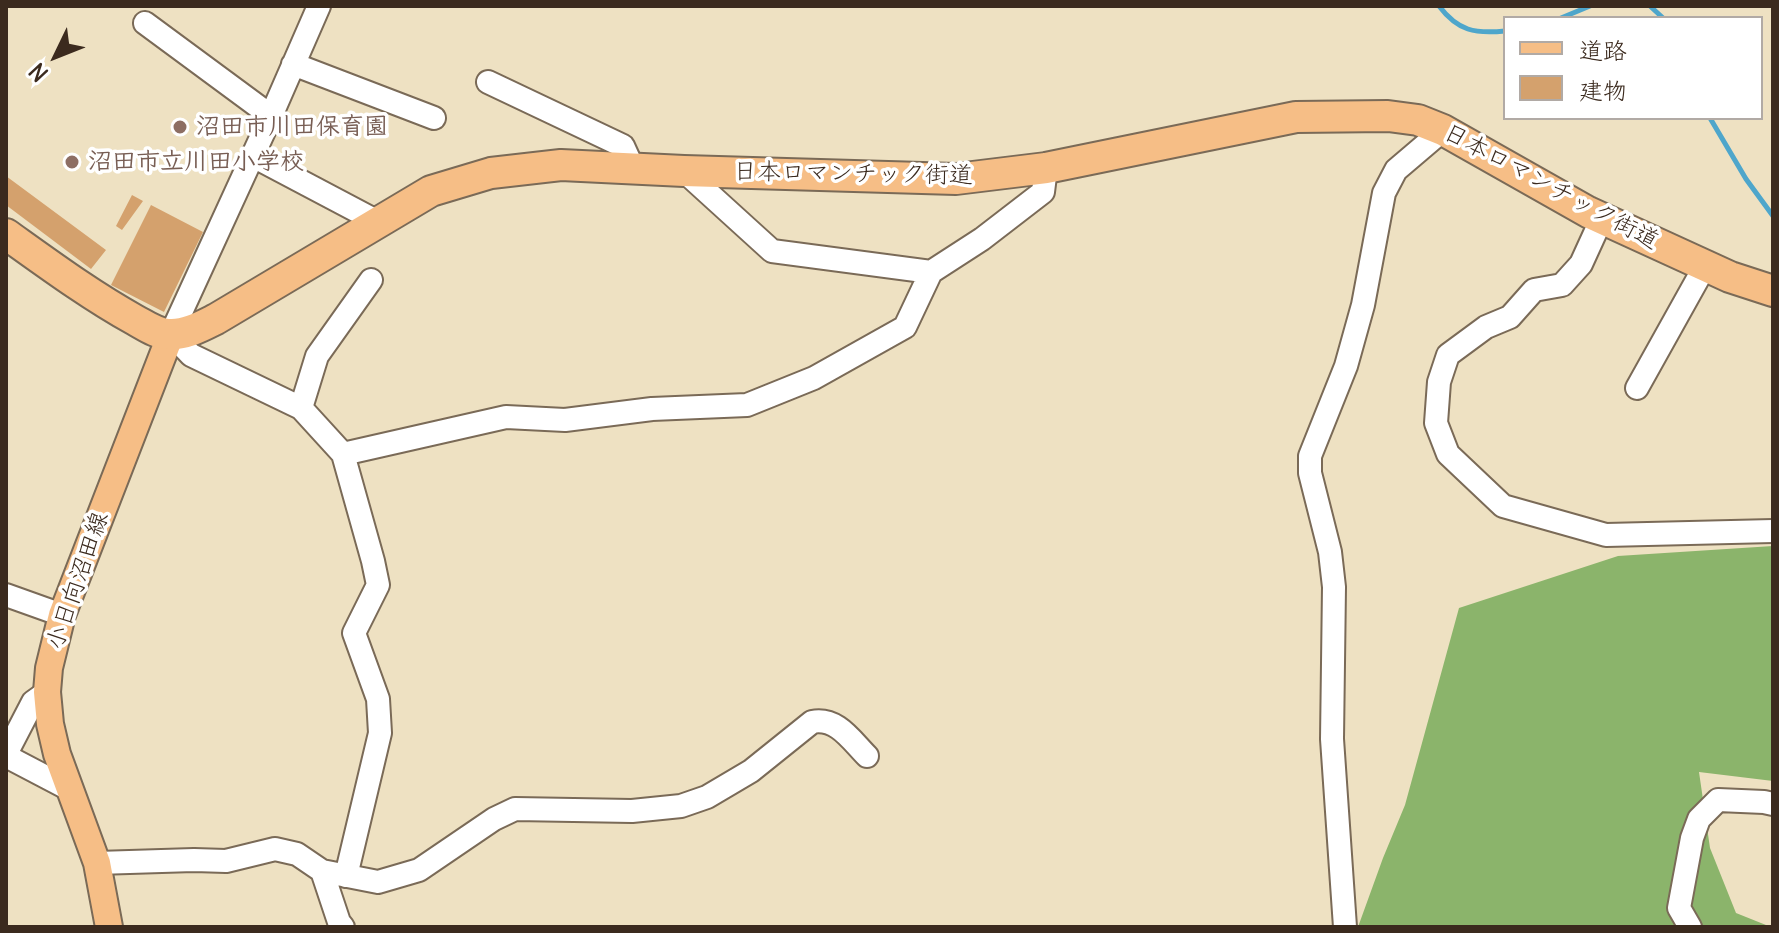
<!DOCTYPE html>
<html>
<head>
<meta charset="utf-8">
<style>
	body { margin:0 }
	#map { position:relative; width:1779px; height:933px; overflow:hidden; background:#eee1c2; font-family:Delius,"Klee One",sans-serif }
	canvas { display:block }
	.frame { position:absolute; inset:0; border:8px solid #3b2a1e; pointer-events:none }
	.legend { position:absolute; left:1503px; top:16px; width:260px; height:104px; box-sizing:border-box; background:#fff; border:2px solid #b1aaa5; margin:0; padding:10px 14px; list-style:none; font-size:24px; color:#3b2a1e }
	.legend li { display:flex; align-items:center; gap:16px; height:40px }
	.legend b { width:40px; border:2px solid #b1aaa5 }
	.north { position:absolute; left:16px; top:16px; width:80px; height:80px; -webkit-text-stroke:6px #fff; paint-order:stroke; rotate:227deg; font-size:22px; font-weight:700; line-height:32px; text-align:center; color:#3b2a1e }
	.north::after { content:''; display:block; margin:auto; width:28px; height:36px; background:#3b2a1e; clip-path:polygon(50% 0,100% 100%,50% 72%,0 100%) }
</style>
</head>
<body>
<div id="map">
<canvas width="1779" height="933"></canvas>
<div class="frame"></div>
<ul class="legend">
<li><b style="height:10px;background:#f6be86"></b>道路</li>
<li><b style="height:22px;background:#d4a16d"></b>建物</li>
</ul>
<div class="north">N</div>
</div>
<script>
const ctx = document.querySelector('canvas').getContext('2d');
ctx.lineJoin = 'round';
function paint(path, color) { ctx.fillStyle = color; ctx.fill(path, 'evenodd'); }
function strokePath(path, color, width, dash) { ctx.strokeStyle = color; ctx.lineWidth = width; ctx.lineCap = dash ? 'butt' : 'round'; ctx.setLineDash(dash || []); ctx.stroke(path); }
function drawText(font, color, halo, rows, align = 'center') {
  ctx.font = font + ' Delius,"Klee One",sans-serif'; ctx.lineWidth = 7; ctx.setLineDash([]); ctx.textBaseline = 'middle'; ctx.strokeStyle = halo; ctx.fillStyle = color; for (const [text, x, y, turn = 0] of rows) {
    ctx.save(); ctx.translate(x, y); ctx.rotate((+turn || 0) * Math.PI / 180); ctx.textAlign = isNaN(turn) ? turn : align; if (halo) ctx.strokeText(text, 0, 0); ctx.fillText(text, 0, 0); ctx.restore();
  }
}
const forest = new Path2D(`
	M 1773,546 L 1773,781 L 1699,772 L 1710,848 L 1736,913 L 1771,927 L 1358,927 L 1383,858 L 1405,805 L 1459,608 L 1618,556 Z`);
const stream = new Path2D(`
	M 1439,6 C 1458,31 1475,34 1505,31
	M 1650,6 L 1663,18
	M 1561,18 L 1590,6
	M 1710,118 L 1746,179 L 1773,216`);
const building = new Path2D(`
	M 6,176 L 106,250 L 91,269 L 6,205 Z
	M 132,195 L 143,201 L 122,230 L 116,226 Z
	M 151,205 L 203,232 L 164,312 L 111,285 Z`);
const minor = new Path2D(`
	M 319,6 L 271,116 L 171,334 L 191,355 L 301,408 L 343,454 L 506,417 L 565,420 L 652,409 L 747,405 L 814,378 L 905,327 L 931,272 L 982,239 L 1043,192 L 1046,168
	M 145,23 L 271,116
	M 293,64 L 434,118
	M 488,82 L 623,146 L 633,168
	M 253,156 L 378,222
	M 684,171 L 772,251 L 931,272
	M 1602,218 L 1581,264 L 1562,285 L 1534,290 L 1510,317 L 1486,327 L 1448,355 L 1439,382 L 1436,423 L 1448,454 L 1503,506 L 1606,535 L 1773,531
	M 1637,388 L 1705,266
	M 301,408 L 317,356 L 371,280
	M 343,454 L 373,561 L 378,585 L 354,633 L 378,699 L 380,733 L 346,876
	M 6,595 L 62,615
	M 6,754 L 33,702 L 47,692
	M 6,756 L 69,789
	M 97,863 L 194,860 L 226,861 L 275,849 L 297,854 L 322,871 L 378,882 L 419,870 L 494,819 L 515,809 L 632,811 L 681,806 L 707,797 L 751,771 L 812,722 C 837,717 851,740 867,756
	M 322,871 L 339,922 L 343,927
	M 1345,927 L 1332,739 L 1334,587 L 1330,552 L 1310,473 L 1310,456 L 1346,366 L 1363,305 L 1384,193 L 1396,170 L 1443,130
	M 1690,927 L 1679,908 L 1692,838 L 1699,819 L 1718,800 L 1764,802 L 1773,804`);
const major = new Path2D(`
	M 109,927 L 97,863 L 57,754 L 50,724 L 47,692 L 49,668 L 62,615 L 171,334`);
const highway = new Path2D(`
	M 6,234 C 48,264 90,295 135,320 C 146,326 157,334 169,334 C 186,335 202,326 216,319 L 431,191 L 491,173 L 561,165 L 684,171 L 956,179 L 1046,168 L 1296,117 L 1388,116 L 1418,120 L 1443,130 L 1588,212 L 1730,277 L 1773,291`);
const markers = [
	[180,127,8,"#8d6e63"],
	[72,162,8,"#8d6e63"]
];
const educationNames = [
	["沼田市川田保育園",196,127],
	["沼田市立川田小学校",88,162]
];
const streetNames = [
	["日本ロマンチック街道",853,174,1],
	["日本ロマンチック街道",1551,187,28],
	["小日向沼田線",78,581,-71]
];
paint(forest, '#8bb46b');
strokePath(stream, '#4ea6cb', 5);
paint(building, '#d4a16d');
strokePath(minor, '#7a6a57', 26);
strokePath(major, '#7a6a57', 30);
strokePath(highway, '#7a6a57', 34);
strokePath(minor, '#fff', 22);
strokePath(major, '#f6be86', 26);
strokePath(highway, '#f6be86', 30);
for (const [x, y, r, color] of markers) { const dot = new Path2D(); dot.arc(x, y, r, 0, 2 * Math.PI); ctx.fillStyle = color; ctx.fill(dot); strokePath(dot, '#fff', 3); }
drawText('bold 24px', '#785e54', '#fff', educationNames, 'left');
drawText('24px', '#3b2a1e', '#fff', streetNames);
</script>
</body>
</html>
